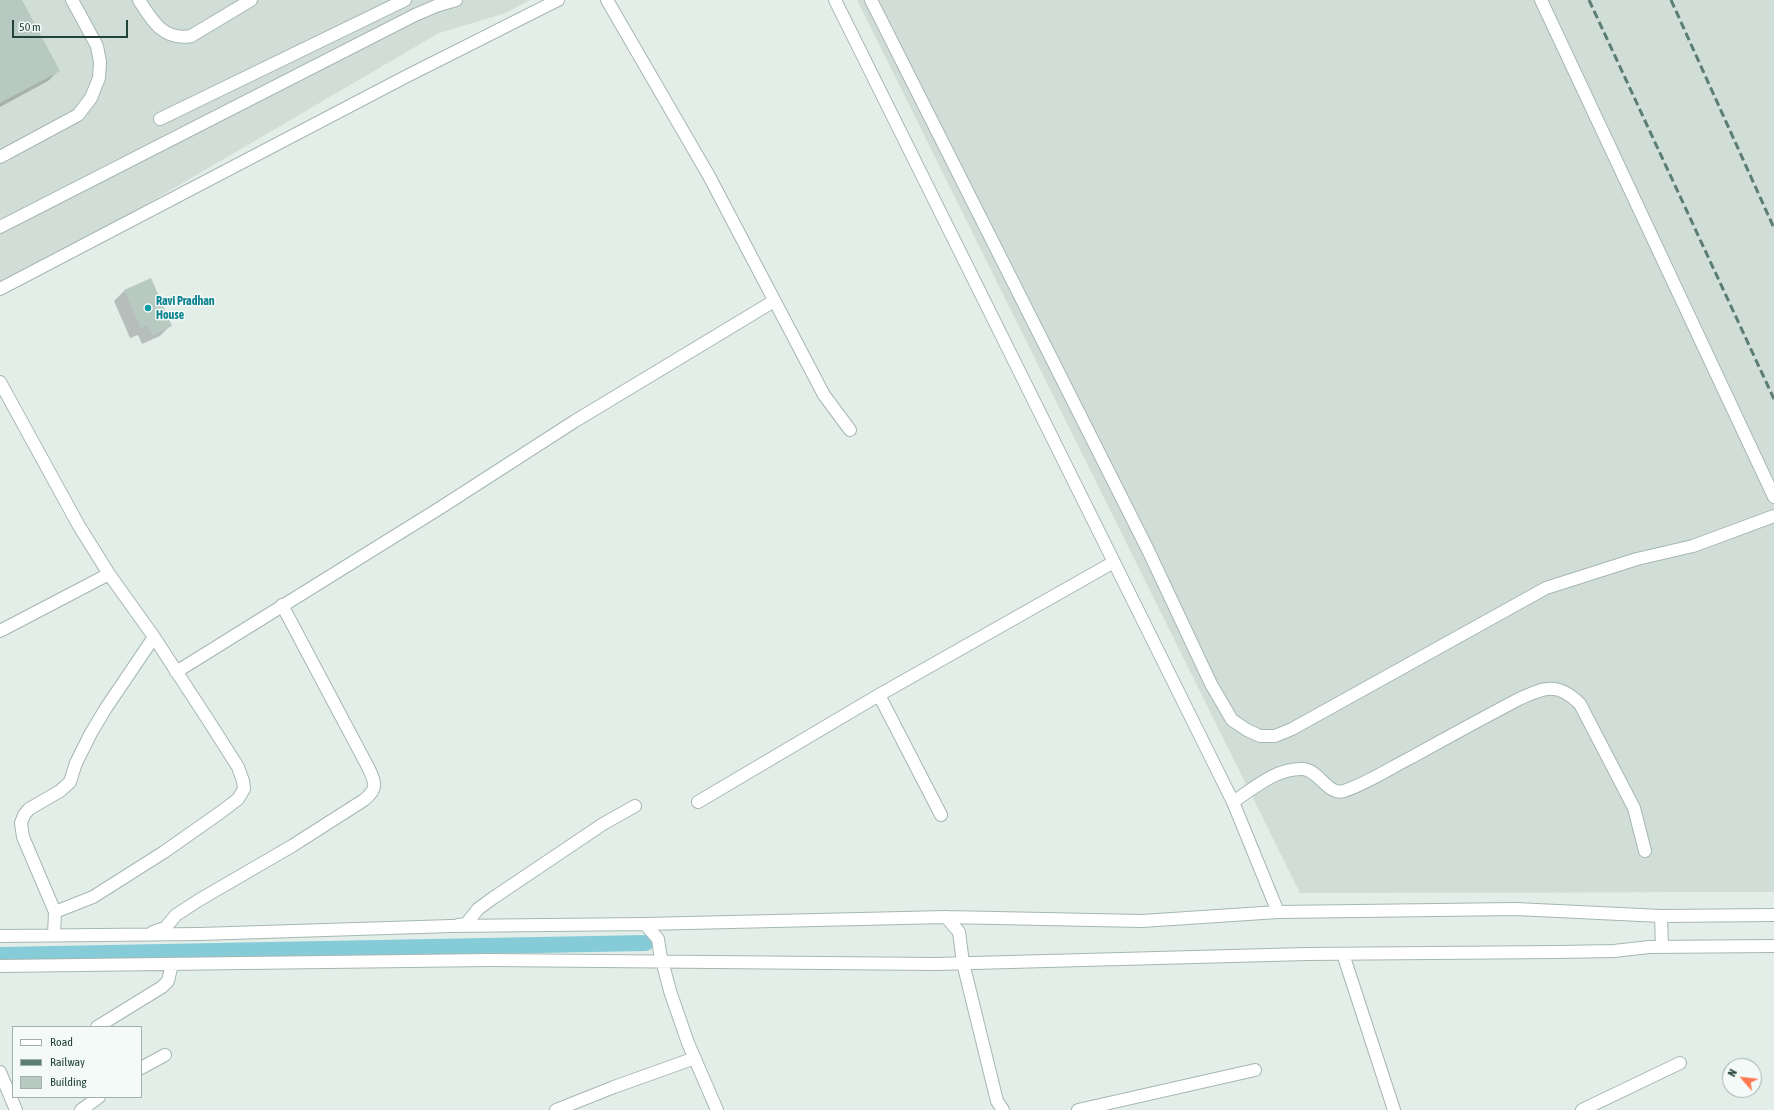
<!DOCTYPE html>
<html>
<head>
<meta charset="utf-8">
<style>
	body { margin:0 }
	#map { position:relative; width:1774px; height:1110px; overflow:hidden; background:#e3eee9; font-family:"Asap Condensed",sans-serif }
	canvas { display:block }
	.legend { position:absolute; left:12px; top:1026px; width:130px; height:72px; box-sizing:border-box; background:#f4faf7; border:1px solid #a0b0ab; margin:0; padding:5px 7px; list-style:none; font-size:12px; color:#214239 }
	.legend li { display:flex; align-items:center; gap:8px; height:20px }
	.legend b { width:20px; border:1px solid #a0b0ab }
	.north { position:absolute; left:1722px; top:1058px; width:40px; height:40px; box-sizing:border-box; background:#f4faf7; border:1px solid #a0b0ab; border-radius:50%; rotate:298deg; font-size:11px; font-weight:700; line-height:16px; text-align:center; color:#214239 }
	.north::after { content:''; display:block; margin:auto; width:14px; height:18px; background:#ff7a51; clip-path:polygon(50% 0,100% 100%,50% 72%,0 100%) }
	.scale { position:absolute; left:12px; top:20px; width:116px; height:18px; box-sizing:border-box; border:2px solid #214239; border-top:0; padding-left:5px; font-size:12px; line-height:14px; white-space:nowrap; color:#214239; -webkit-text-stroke:3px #f4faf7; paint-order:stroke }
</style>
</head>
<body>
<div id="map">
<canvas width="1774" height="1110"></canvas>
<ul class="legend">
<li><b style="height:5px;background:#fff"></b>Road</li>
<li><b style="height:5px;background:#5b7d74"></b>Railway</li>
<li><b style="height:11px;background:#b8c9c2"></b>Building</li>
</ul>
<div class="north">N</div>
<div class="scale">50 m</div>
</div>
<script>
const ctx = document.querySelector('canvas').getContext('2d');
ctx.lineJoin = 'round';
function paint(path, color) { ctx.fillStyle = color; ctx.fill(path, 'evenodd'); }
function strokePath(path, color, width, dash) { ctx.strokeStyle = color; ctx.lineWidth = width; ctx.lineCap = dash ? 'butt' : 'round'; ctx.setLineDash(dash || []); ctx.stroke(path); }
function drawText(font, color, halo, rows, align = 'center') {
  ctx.font = font + ' "Asap Condensed",sans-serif'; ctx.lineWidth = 3; ctx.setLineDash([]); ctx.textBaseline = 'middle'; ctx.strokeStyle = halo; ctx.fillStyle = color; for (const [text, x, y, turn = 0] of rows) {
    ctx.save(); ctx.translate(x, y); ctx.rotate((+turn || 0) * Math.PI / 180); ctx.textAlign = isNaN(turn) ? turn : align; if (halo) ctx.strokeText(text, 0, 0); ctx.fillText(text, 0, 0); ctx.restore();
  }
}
const built = new Path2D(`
	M 0,0 L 530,0 L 506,13 L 439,33 L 0,290 Z
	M 857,0 L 1774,0 L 1774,892 L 1300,893 Z`);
const shadow = new Path2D(`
	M 0,0 L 21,0 L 58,71 L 48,81 L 0,107 Z
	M 124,291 L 171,325 L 160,336 L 142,344 L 138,335 L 130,338 L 114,301 Z`);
const canal = new Path2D(`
	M 0,955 L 646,943`);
const building = new Path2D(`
	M 0,0 L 22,0 L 60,71 L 0,103 Z
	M 151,278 L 172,326 L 152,335 L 148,325 L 141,328 L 124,290 Z`);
const minor = new Path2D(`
	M 139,0 C 152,21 164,41 191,36 L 251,0
	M 607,0 L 709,176 L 824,395 L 850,430
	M 835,0 L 1233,802 L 1278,912
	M 871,0 L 1148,550 L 1211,684 L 1232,720 L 1247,730 L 1260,736 L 1275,736 L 1292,729 L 1546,588 L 1637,559 L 1693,546 L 1774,516
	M 1541,0 L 1774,497
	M 160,119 L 405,0
	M 0,157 L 78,115 L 91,98 L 99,78 L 100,62 L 97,46 L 72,0
	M 0,227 L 415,15 L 436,6 L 456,0
	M 0,289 L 407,76 L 558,0
	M 0,382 L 79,526 L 109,574 L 154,637 L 210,723 L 238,767 L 243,781 L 244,789 L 238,799 L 221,812 L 164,852 L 93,897 L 55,912
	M 0,631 L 109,574
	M 176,672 L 440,508 L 575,421 L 774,301
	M 879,695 L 941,815
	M 698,802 L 879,695 L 1114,562
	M 1233,802 C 1254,788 1276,768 1303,769 C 1319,770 1328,796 1344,791 C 1368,783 1390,768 1412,757 C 1448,737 1483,718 1519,699 C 1545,687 1558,682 1580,704 L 1634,808 L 1645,851
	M 1661,916 L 1662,947
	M 946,917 L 959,932 L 963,963 L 997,1101 L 1003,1110
	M 645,924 L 658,939 L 660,953 L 670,991 L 688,1043 L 717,1110
	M 458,925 L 466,924 L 478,909 L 493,898 L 603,824 L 635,806
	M 153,932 L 165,928 L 176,915 L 199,900 L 292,846 L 364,800 C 379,788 375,782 368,767 L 282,605
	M 54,935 L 55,912 L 23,837 L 21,823 L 24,815 L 29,809 L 60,791 L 70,782 L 76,763 L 91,733 L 106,708 L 154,637
	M 0,936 L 200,934 L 451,926 L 645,924 L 946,917 L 1142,921 L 1278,912 L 1516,909 L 1661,916 L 1774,915
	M 1343,954 L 1394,1110
	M 0,966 L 490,960 L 936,964 L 1306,954 L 1558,952 L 1614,951 L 1649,947 L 1774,946
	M 97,1027 L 162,987 L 168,981 L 172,964
	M 141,1068 L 165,1055
	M 0,1072 L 16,1110
	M 81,1110 L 99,1097
	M 556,1110 L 614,1087 L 695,1058
	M 1078,1110 L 1255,1070
	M 1582,1110 L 1680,1063`);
const rail = new Path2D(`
	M 1589,0 L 1774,399
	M 1671,0 L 1774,228`);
const markers = [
	[148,308,4,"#0f9aa8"]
];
const cultureNames = [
	["Ravi Pradhan",156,301],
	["House",156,315]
];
paint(built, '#d1ded8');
paint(shadow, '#0003');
strokePath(canal, '#86ccd8', 16);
paint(building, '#b8c9c2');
strokePath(minor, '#a5b7b1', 14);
strokePath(minor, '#fff', 12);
strokePath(rail, '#5b7d74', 3, [8, 4]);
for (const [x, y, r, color] of markers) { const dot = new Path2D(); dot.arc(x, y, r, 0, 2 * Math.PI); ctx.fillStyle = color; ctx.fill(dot); strokePath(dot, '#f4faf7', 1.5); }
drawText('bold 12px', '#0d838f', '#f4faf7', cultureNames, 'left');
</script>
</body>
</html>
